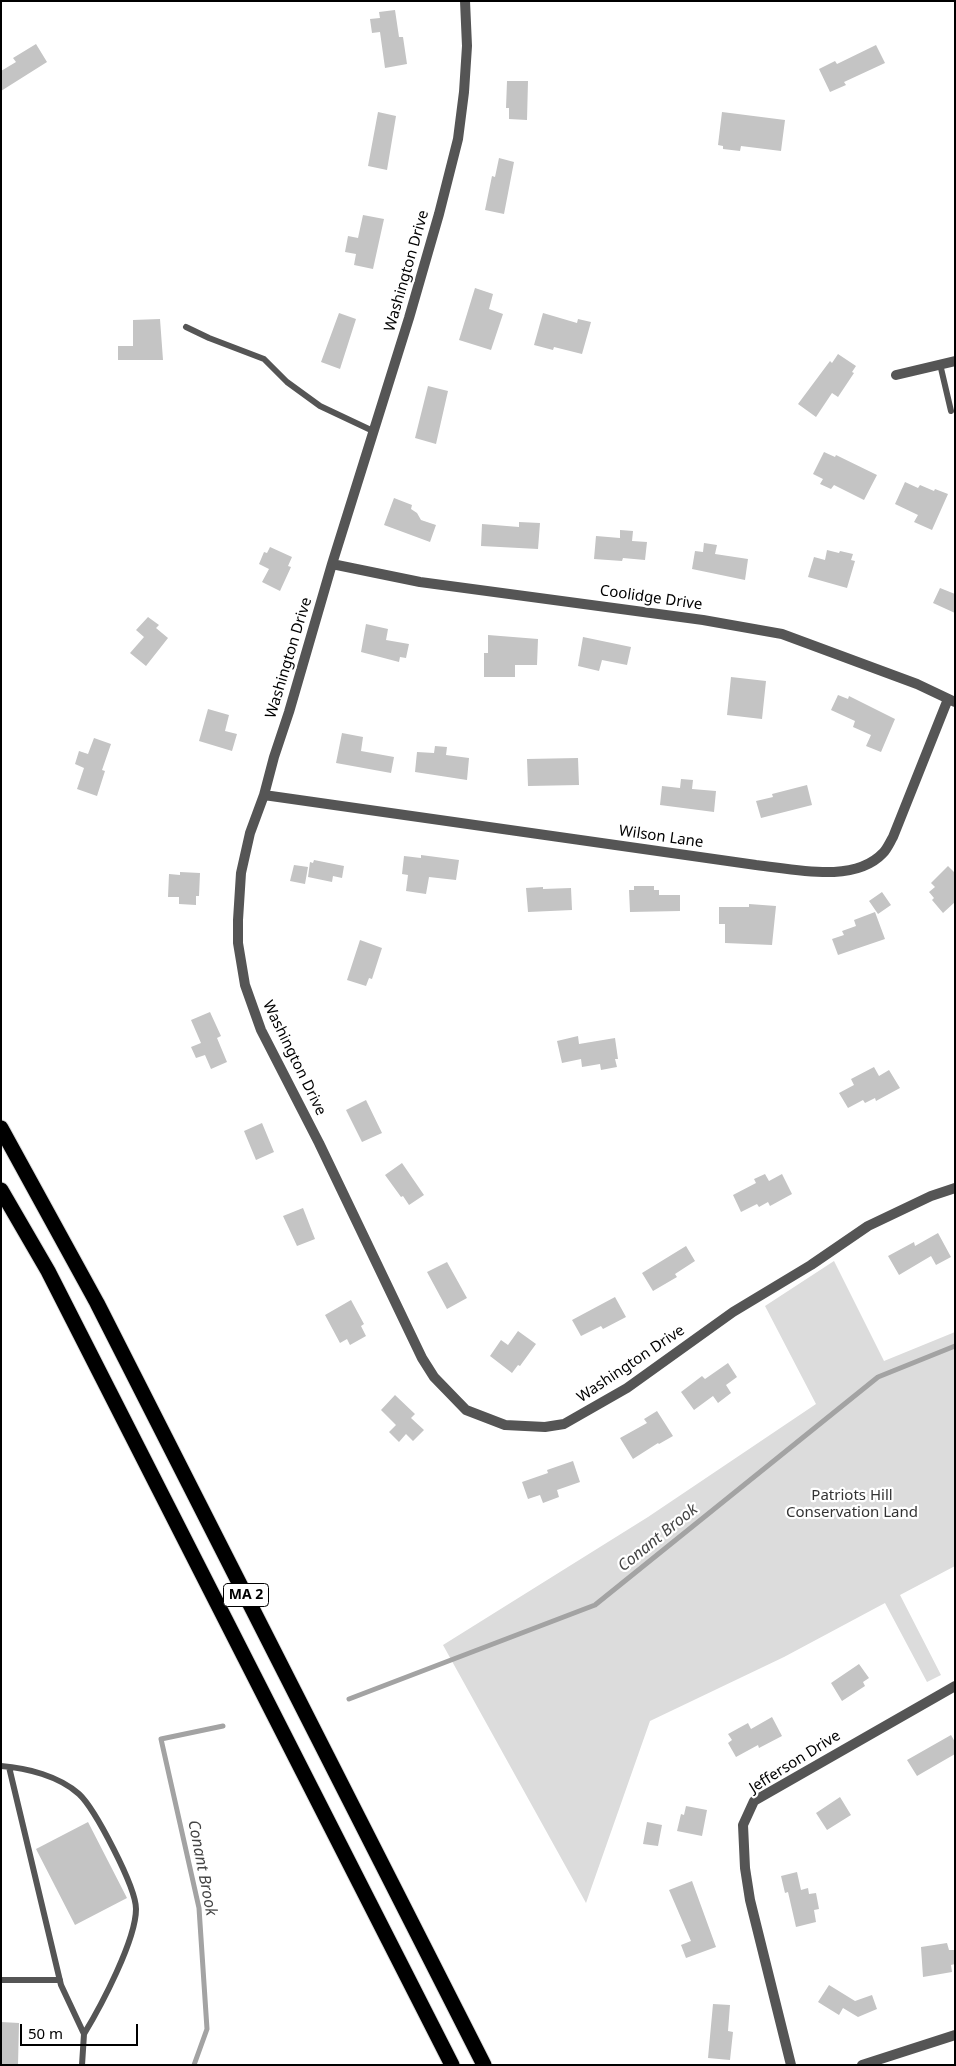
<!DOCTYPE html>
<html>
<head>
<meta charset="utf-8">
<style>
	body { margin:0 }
	#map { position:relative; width:956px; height:2066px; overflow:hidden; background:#fff; font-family:"Noto Sans",sans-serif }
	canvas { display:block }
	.frame { position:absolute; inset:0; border:2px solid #000; pointer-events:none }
	.scale { position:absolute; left:20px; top:2024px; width:118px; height:22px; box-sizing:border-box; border:2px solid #000; border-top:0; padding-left:6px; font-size:15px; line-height:18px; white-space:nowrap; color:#000; -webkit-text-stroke:4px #fff; paint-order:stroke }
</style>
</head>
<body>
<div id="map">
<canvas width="956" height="2066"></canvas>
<div class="frame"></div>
<div class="scale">50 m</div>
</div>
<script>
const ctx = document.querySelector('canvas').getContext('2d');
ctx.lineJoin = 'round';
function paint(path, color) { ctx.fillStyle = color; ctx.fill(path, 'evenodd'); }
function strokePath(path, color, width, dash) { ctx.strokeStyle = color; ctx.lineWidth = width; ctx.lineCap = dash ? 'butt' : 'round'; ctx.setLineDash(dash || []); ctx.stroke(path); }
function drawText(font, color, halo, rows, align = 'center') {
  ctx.font = font + ' "Noto Sans",sans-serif'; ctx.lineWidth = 4.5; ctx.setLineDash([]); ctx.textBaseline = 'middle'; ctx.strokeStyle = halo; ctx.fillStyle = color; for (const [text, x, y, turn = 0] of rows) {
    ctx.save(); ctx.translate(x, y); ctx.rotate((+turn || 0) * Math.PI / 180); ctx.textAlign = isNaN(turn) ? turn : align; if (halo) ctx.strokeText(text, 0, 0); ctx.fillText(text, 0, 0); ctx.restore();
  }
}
const green = new Path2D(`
	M 834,1261 L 884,1361 L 955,1332 L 955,1566 L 900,1595 L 941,1675 L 927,1682 L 885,1603 L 784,1657 L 650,1721 L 586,1903 L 443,1645 L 648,1517 L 816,1404 L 765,1306 Z`);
const stream = new Path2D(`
	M 349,1699 L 595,1605 L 878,1377 L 955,1346
	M 194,2065 L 207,2029 L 199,1908 L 161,1739 L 223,1726`);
const building = new Path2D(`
	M 395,10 L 399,37 L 403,37 L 407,64 L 385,68 L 380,32 L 372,33 L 370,19 L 380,18 L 379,12 Z
	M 36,44 L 47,62 L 1,91 L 1,71 L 16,62 L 13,58 Z
	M 876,45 L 885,63 L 844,82 L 846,85 L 830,92 L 819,69 L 835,61 L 837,64 Z
	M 507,81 L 528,81 L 527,120 L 509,119 L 509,108 L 506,108 Z
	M 378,112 L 396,116 L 387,170 L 368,166 Z
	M 722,112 L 785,120 L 781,151 L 741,146 L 740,151 L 723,149 L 723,146 L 718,145 Z
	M 499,158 L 514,162 L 504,214 L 485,210 L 492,176 L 495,177 Z
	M 363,215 L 384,219 L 373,269 L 354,265 L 356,254 L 345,252 L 348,236 L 358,238 Z
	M 475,288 L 493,294 L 489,309 L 503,314 L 491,350 L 459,340 Z
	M 339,313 L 356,319 L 340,369 L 321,362 Z
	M 543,313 L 577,323 L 578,319 L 591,322 L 582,354 L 554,347 L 553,350 L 534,345 Z
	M 160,319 L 163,360 L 118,360 L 118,346 L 133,346 L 133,320 Z
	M 838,354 L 856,366 L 852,372 L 854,373 L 838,397 L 832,393 L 816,417 L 798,404 L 830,361 L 832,363 Z
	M 428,386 L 448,391 L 436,444 L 415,438 Z
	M 824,452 L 835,457 L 836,455 L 877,475 L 864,500 L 834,485 L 831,489 L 820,484 L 823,479 L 813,474 Z
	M 905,482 L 918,488 L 920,485 L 934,491 L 935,489 L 948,494 L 932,530 L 914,522 L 918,515 L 895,504 Z
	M 394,498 L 412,505 L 411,509 L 417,513 L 421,520 L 436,525 L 430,542 L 384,525 Z
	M 519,522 L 540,523 L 538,549 L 481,546 L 482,524 L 519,527 Z
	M 620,530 L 633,531 L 632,541 L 647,542 L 645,560 L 623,558 L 622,561 L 594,559 L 596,536 L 620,538 Z
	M 704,543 L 717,545 L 715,554 L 748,559 L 745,580 L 692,569 L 695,551 L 703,552 Z
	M 270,547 L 292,557 L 288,566 L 291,567 L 280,591 L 262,582 L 269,569 L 259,564 L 264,552 L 267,553 Z
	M 827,550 L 839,553 L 840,551 L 853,554 L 851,560 L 855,561 L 847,588 L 808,577 L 814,557 L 825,560 Z
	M 940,588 L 955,594 L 955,613 L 933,603 Z
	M 148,617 L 159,625 L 156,628 L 168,638 L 146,666 L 130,653 L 144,637 L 136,630 Z
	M 366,624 L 388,629 L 386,640 L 409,644 L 406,658 L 400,657 L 399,662 L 361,652 Z
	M 488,635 L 538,639 L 537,665 L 515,665 L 515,677 L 484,677 L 484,653 L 488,653 Z
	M 583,637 L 631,647 L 627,665 L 602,660 L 599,671 L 578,666 Z
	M 731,677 L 766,681 L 762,719 L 727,715 Z
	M 838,695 L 848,699 L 849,696 L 895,719 L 881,752 L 866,746 L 871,735 L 853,727 L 855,721 L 831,710 Z
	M 208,709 L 229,715 L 225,731 L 237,734 L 232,751 L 199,741 Z
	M 342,733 L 363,737 L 361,751 L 394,757 L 391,773 L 336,763 Z
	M 94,738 L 111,744 L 102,770 L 105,771 L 97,796 L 77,789 L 84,768 L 75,764 L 79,751 L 88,754 Z
	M 435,746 L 447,747 L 446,755 L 469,758 L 467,780 L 415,772 L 417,752 L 434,753 Z
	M 578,758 L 579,785 L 528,786 L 527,759 Z
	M 681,779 L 693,780 L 692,789 L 716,791 L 714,812 L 660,805 L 662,786 L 680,788 Z
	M 807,785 L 812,805 L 761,818 L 756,801 L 773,797 L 772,794 Z
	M 421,855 L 459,860 L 456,880 L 429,877 L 426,894 L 406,891 L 408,875 L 402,874 L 404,856 L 421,858 Z
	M 314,860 L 344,866 L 342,878 L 333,876 L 332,882 L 308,877 L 310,862 L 313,863 Z
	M 294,865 L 308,867 L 305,884 L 290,881 Z
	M 948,866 L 955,873 L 955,902 L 943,913 L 932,900 L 934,898 L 929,892 L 935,887 L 931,883 Z
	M 180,872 L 200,873 L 199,896 L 196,896 L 196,905 L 179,904 L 179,897 L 168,897 L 169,874 L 180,875 Z
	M 634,886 L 654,886 L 654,890 L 659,890 L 659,895 L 680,895 L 680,911 L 630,912 L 629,890 L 634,890 Z
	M 543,887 L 543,889 L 571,888 L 572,910 L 528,912 L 526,888 Z
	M 882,892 L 891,905 L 878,914 L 869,901 Z
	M 749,904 L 776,906 L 772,945 L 725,943 L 725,924 L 719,924 L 719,907 L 749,907 Z
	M 875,912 L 885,939 L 838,955 L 832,939 L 844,935 L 842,931 L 856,926 L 854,920 Z
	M 360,940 L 382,948 L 372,979 L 369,978 L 366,986 L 347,980 Z
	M 210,1012 L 221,1036 L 217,1038 L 227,1062 L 211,1069 L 205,1055 L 196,1058 L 191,1047 L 201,1043 L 191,1020 Z
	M 578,1036 L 579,1044 L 615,1038 L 618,1059 L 615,1059 L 617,1067 L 601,1070 L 600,1064 L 582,1067 L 581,1059 L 562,1063 L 557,1041 Z
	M 874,1067 L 879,1076 L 889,1070 L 900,1088 L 876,1101 L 875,1098 L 865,1103 L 863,1100 L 848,1108 L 839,1093 L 854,1085 L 851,1079 Z
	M 366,1100 L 382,1133 L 362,1142 L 346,1110 Z
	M 262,1123 L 274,1152 L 256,1160 L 244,1131 Z
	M 402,1163 L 424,1195 L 409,1205 L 403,1196 L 401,1197 L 385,1175 Z
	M 765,1174 L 769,1181 L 782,1174 L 792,1194 L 770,1206 L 768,1202 L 759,1207 L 757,1204 L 741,1212 L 733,1195 L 756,1183 L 754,1179 Z
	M 303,1208 L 315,1239 L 297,1246 L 283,1216 Z
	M 938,1233 L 951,1257 L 936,1265 L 931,1256 L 899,1275 L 888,1256 L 914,1242 L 915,1246 Z
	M 686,1246 L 695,1261 L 675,1274 L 677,1277 L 653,1291 L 642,1273 Z
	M 447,1262 L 467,1298 L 447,1309 L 427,1272 Z
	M 615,1297 L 626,1317 L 603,1329 L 601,1326 L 581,1336 L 572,1320 Z
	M 351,1300 L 364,1324 L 361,1326 L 366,1336 L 350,1345 L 347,1339 L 340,1343 L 325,1315 Z
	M 518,1331 L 536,1344 L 520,1366 L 518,1365 L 512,1373 L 490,1356 L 501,1340 L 508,1345 Z
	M 728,1363 L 737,1377 L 726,1385 L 731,1393 L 718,1403 L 713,1396 L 694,1410 L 681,1392 L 702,1376 L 705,1379 Z
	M 395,1395 L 415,1414 L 411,1418 L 424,1430 L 413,1441 L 406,1434 L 399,1442 L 389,1432 L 396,1425 L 381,1410 Z
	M 657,1411 L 673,1436 L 659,1444 L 658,1443 L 633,1459 L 620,1438 L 647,1423 L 644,1419 Z
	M 573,1461 L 580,1482 L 557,1490 L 559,1497 L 543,1503 L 540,1495 L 528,1499 L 522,1482 L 548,1473 L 547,1470 Z
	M 859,1664 L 869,1678 L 863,1682 L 865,1686 L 842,1701 L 831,1683 Z
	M 772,1717 L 782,1736 L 759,1748 L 758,1745 L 736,1757 L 728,1743 L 732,1740 L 728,1734 L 748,1723 L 751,1729 Z
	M 951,1735 L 955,1742 L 955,1754 L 917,1776 L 907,1760 Z
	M 840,1797 L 851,1815 L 827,1830 L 816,1813 Z
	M 686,1806 L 707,1810 L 702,1836 L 677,1831 L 681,1814 L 684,1815 Z
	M 88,1822 L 127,1898 L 75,1925 L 36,1849 Z
	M 647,1822 L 662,1825 L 658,1846 L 643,1844 Z
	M 797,1872 L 801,1890 L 808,1888 L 809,1894 L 816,1893 L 819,1909 L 814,1910 L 816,1922 L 796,1927 L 788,1892 L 785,1893 L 781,1876 Z
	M 692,1881 L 716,1947 L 686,1958 L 681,1945 L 691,1941 L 669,1890 Z
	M 947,1943 L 949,1950 L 955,1950 L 955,1964 L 951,1965 L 952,1972 L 923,1977 L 921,1947 Z
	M 829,1985 L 855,2001 L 872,1995 L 877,2009 L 858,2017 L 843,2008 L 839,2015 L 818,2002 Z
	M 713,2004 L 730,2005 L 728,2031 L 733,2032 L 730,2060 L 708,2058 Z
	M 1,2022 L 19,2023 L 18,2065 L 1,2065 Z`);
const service = new Path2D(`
	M 186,327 L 209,338 L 264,359 L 287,382 L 320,406 L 373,431
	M 940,364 L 951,411
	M 1,1766 C 27,1768 59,1776 79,1794 C 95,1809 136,1887 136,1909 C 136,1940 101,2006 84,2034
	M 9,1767 L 61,1985 L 84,2034 L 82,2065
	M 1,1980 L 60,1980`);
const minor = new Path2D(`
	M 465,1 L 467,46 L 464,92 L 458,139 L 439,214 L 409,318 L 332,564 L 289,712 L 274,757 L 264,795 L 250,833 L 241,873 L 238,920 L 238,943 L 245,985 L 261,1030 L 319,1143 L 422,1358 L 434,1377 L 466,1410 L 505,1425 L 545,1427 L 564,1424 L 627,1388 L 733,1312 L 811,1265 L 868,1226 L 931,1196 L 955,1188
	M 896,375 L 955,361
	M 332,564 L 420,582 L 703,620 L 782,634 L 917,684 L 955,702
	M 264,795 L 756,865 C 794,869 854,884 883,853 C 887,849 890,842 893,837 L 948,699
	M 791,2065 L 750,1900 L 745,1868 L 743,1825 L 754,1801 L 955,1686`);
const tertiary = new Path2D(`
	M 862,2065 L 955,2035`);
const motorway = new Path2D(`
	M 1,1128 L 97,1303 L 484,2065
	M 1,1190 L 48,1271 L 452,2065`);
const shields = [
	[246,1595,45]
];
const shieldNames = [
	["MA 2",246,1595]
];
const streetNames = [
	["Washington Drive",407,271,-74],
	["Coolidge Drive",651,598,8],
	["Washington Drive",289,658,-73],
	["Wilson Lane",661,837,8],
	["Washington Drive",294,1058,64],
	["Washington Drive",631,1364,-34],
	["Jefferson Drive",795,1762,-32]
];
const parkNames = [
	["Patriots Hill",852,1496],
	["Conservation Land",852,1513]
];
const waterNames = [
	["Conant Brook",658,1538,-39],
	["Conant Brook",202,1868,79]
];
paint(green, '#dcdcdc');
strokePath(stream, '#a3a3a3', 5);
paint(building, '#c4c4c4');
strokePath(motorway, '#dbdbdb', 17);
strokePath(service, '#555', 6);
strokePath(minor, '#555', 10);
strokePath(tertiary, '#555', 10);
strokePath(motorway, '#000', 15);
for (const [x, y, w] of shields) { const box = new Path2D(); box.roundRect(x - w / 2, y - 11.5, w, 23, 4); ctx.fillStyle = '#fff'; ctx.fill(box); strokePath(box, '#000', 1); }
drawText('bold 14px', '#000', null, shieldNames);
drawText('15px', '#000', '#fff', streetNames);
drawText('15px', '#333', '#fff', parkNames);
drawText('italic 16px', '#444', '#fff', waterNames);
</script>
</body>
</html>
